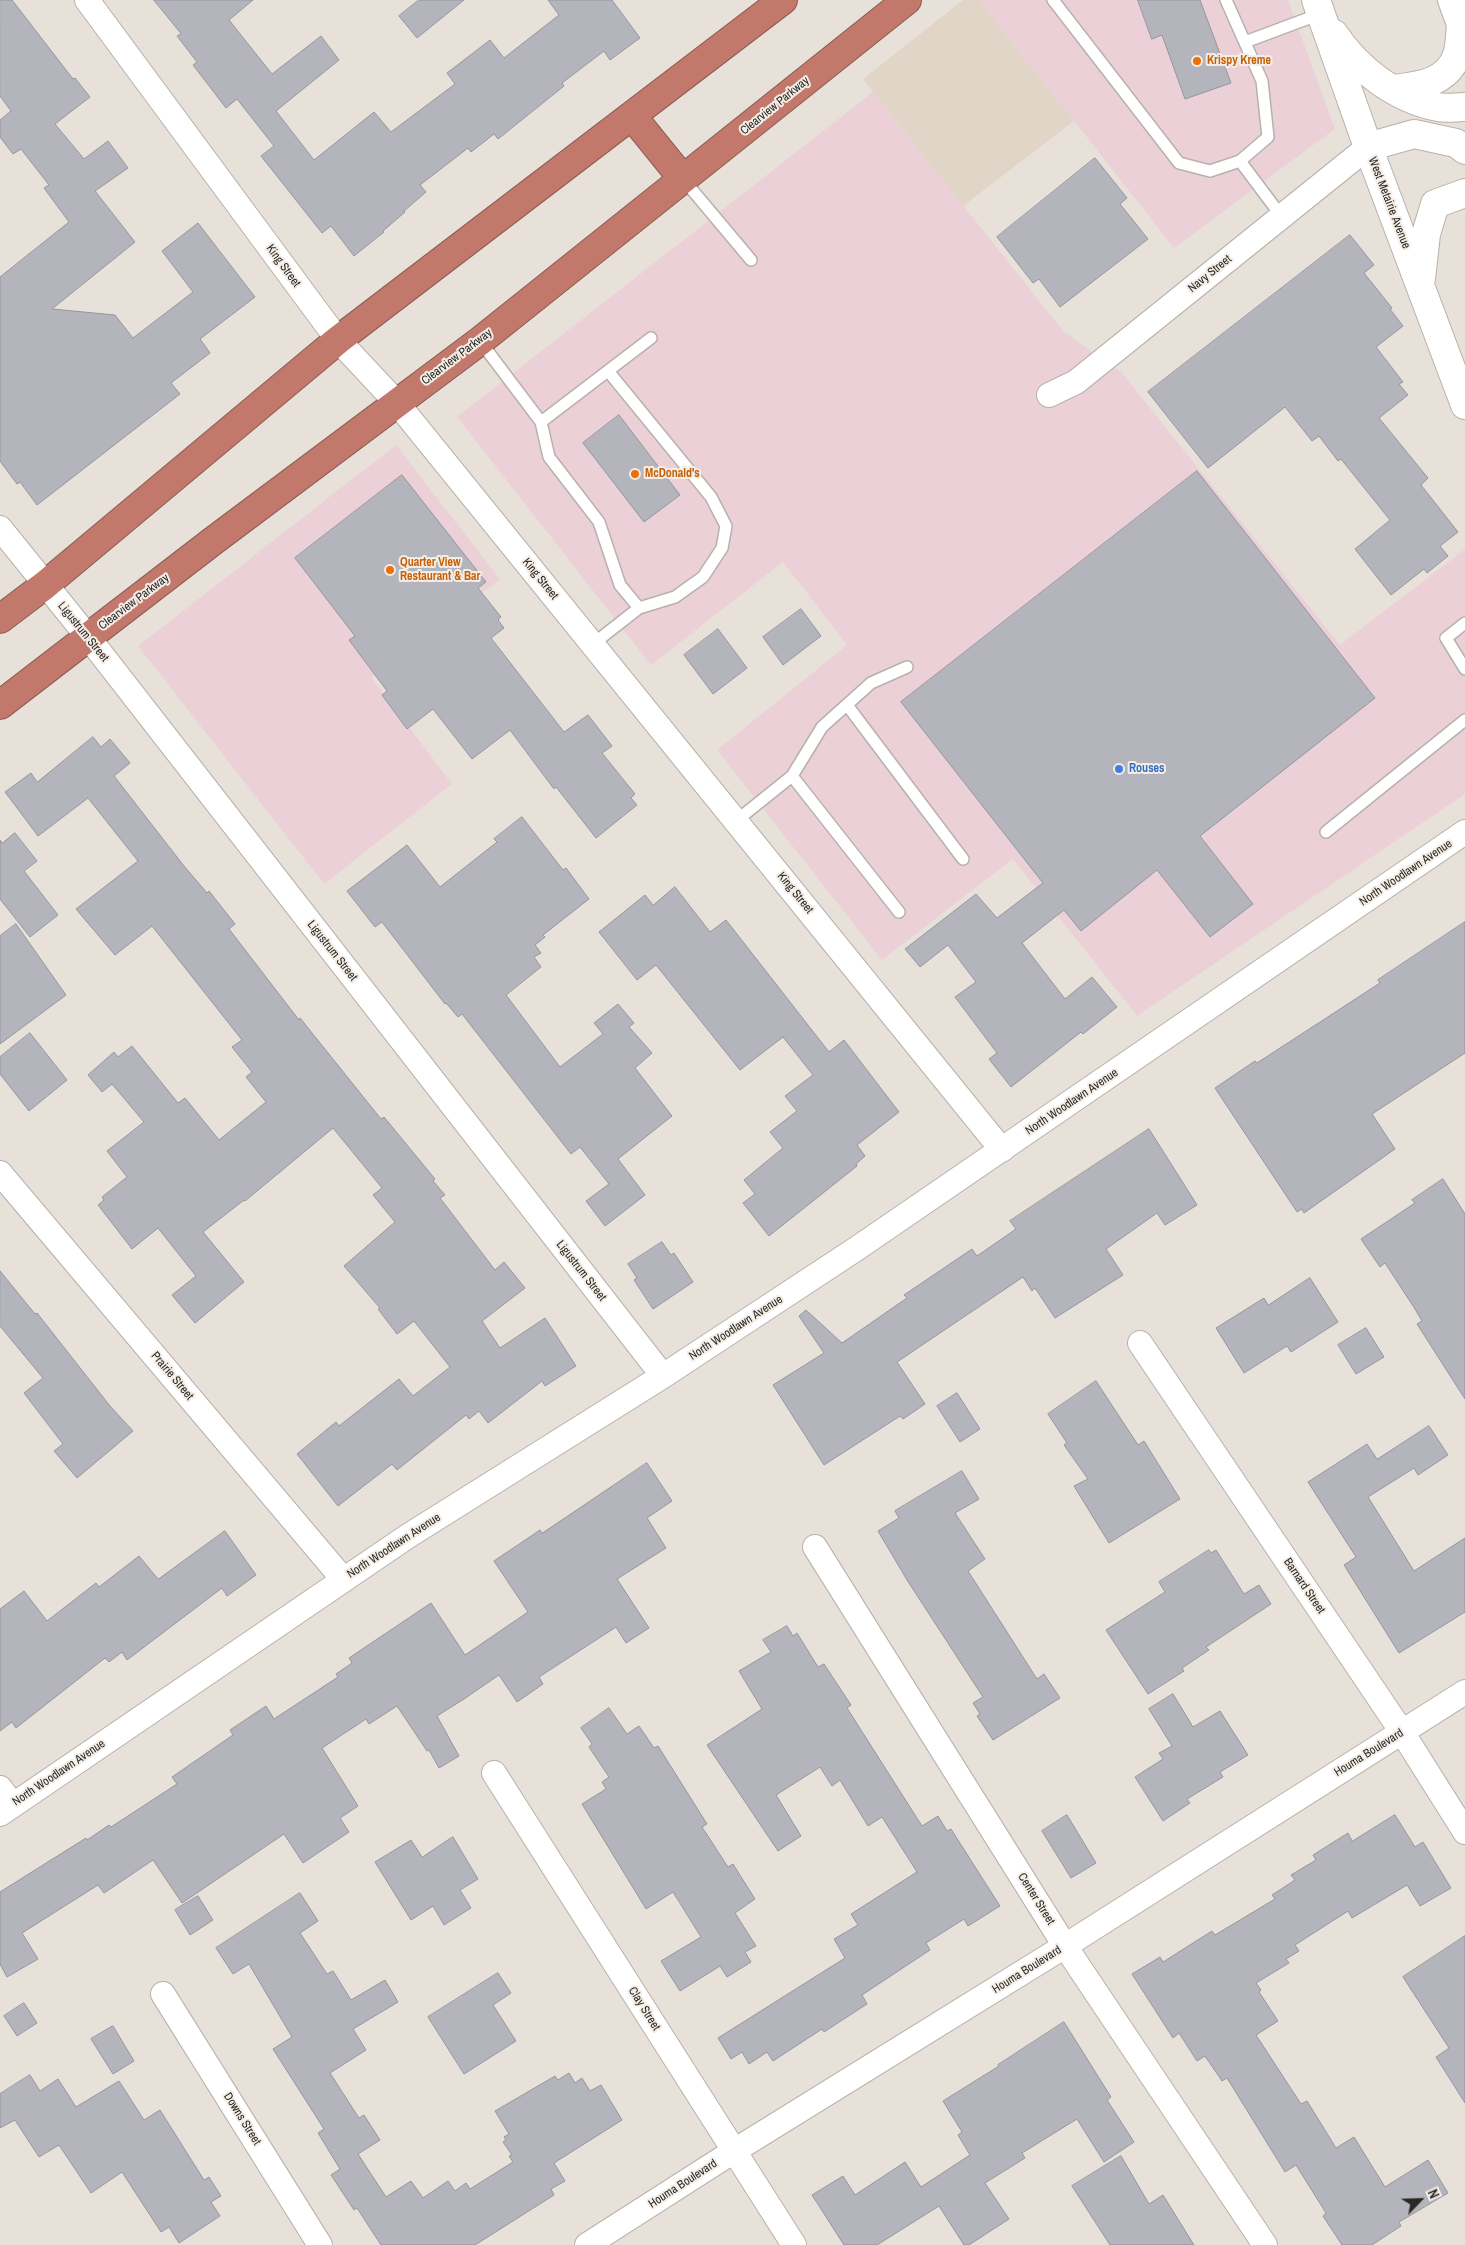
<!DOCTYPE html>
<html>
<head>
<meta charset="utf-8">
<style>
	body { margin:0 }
	#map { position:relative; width:1465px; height:2245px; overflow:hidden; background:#e8e1da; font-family:"Archivo Narrow",sans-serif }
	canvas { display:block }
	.north { position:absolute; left:1395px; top:2175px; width:50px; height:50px; -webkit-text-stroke:4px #f5eee7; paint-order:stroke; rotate:66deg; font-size:14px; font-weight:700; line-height:20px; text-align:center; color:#2b2826 }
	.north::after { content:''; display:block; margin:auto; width:18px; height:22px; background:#2b2826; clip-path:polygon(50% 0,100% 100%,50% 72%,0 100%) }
</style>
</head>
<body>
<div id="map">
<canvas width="1465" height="2245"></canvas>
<div class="north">N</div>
</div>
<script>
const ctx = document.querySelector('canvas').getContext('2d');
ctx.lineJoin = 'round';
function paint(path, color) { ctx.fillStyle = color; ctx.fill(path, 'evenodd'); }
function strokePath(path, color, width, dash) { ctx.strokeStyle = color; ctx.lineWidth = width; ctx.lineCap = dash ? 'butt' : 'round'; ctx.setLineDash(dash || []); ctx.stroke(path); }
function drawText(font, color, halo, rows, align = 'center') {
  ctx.font = font + ' "Archivo Narrow",sans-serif'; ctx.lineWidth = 4; ctx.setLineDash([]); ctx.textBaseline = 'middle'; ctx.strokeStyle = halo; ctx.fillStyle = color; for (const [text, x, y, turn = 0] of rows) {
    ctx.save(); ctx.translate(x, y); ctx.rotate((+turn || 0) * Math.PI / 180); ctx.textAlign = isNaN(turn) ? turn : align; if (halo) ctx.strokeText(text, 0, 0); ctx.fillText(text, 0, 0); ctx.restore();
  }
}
const commercial = new Path2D(`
	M 979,0 L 1288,0 L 1335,129 L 1174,248 Z
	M 873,92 L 1064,332 L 1121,372 L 1340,645 L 1465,549 L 1465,794 L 1137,1016 L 1013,859 L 882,960 L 717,750 L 847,645 L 783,562 L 651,665 L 457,417 Z
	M 396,445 L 500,579 L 372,678 L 452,784 L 324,884 L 138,646 Z`);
const built = new Path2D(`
	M 963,0 L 979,0 L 1074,121 L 963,206 L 863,79 Z`);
const building = new Path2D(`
	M 0,0 L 12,0 L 73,79 L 75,78 L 90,97 L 55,124 L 84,159 L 108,141 L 128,168 L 95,191 L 135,242 L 52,309 L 115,315 L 133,338 L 193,292 L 162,251 L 198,223 L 255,297 L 200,339 L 210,353 L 171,383 L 180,394 L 37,505 L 20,482 L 17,484 L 0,461 L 0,277 L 69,222 L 44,188 L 49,185 L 21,149 L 13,154 L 0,137 L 0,120 L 11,111 L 0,96 Z
	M 154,0 L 253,0 L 229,20 L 272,74 L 321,36 L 339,60 L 276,111 L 314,160 L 374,112 L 391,132 L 455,84 L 447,73 L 490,40 L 504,58 L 559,15 L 548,0 L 612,0 L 640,38 L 610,60 L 604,51 L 562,83 L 564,86 L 498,139 L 494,134 L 471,152 L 468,148 L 420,185 L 426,192 L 404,211 L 405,212 L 383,231 L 384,232 L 354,256 L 331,226 L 322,233 L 261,156 L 274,146 L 237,99 L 226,108 L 193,65 L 197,62 L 177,36 L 181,34 Z
	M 419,0 L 464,0 L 417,38 L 399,16 Z
	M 1138,0 L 1200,0 L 1231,83 L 1185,99 L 1162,35 L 1152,39 Z
	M 1095,158 L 1127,198 L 1120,204 L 1148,239 L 1060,307 L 1039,279 L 1033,283 L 997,237 Z
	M 1350,235 L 1374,265 L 1364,273 L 1392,308 L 1390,309 L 1403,326 L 1376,347 L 1403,382 L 1399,384 L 1408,395 L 1379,418 L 1428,478 L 1421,485 L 1458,532 L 1440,546 L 1448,556 L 1427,573 L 1424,569 L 1391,595 L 1355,549 L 1390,520 L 1341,459 L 1338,461 L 1319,436 L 1312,441 L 1285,407 L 1208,468 L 1148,392 Z
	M 619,415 L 680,495 L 644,522 L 583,443 Z
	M 1197,471 L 1375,698 L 1200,836 L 1253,904 L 1210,937 L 1157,870 L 1081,931 L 1064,910 L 1022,943 L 1065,999 L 1092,977 L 1117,1007 L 1083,1034 L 1081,1032 L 1011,1087 L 989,1059 L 997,1053 L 955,997 L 976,982 L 948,945 L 920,967 L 905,949 L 976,894 L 997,918 L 1043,883 L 901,702 Z
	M 402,475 L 486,582 L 478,588 L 501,617 L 498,620 L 504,628 L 491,638 L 564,732 L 588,715 L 612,746 L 602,753 L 635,794 L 631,798 L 637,805 L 596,838 L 556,787 L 554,789 L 510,730 L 472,759 L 433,709 L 407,729 L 382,695 L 387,691 L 349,640 L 355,636 L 295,558 Z
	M 801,609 L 821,636 L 783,665 L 763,637 Z
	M 718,629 L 747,668 L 713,694 L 684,655 Z
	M 93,737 L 101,747 L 110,739 L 130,763 L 114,776 L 184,866 L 207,893 L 209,891 L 235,924 L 229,929 L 299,1020 L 300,1018 L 381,1119 L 384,1117 L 435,1179 L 433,1181 L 445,1195 L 440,1198 L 495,1270 L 504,1262 L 525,1288 L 482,1321 L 500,1348 L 545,1318 L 576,1366 L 545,1386 L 542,1381 L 488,1423 L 479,1411 L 469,1419 L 466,1415 L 397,1470 L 392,1464 L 338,1506 L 297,1454 L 336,1422 L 339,1426 L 399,1379 L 413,1396 L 450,1367 L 414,1321 L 397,1334 L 378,1309 L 380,1308 L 344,1266 L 395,1222 L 373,1195 L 382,1188 L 333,1128 L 245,1201 L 244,1200 L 203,1232 L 244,1282 L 195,1323 L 172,1295 L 196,1276 L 158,1228 L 132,1249 L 98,1205 L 104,1200 L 102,1197 L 127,1177 L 107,1151 L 144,1122 L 112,1084 L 102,1092 L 88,1075 L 114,1052 L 118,1057 L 132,1046 L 178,1103 L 185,1098 L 219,1140 L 266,1102 L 246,1077 L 252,1072 L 232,1047 L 242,1040 L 152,926 L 115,955 L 76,909 L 138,861 L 88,798 L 38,836 L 5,792 L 31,773 L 37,782 Z
	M 522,817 L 563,870 L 566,868 L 589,899 L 543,935 L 545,937 L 535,945 L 541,953 L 534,957 L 541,967 L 506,995 L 560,1067 L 603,1034 L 594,1023 L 618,1004 L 634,1023 L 629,1027 L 652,1053 L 635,1068 L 672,1116 L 618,1159 L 645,1195 L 605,1226 L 586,1201 L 609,1184 L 580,1147 L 571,1154 L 462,1014 L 458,1017 L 446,1003 L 445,1004 L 382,922 L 375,927 L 347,891 L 407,845 L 440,887 L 497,842 L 494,839 Z
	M 15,833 L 37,861 L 24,871 L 58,915 L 30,937 L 0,899 L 0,840 L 2,843 Z
	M 675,887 L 710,932 L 726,920 L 829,1052 L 844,1040 L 899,1112 L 857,1145 L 865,1156 L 856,1164 L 857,1166 L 769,1236 L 743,1203 L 755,1194 L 744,1180 L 783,1148 L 770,1132 L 797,1111 L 785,1096 L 813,1075 L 783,1037 L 740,1070 L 656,965 L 637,980 L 599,932 L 645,895 L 653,905 Z
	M 1465,922 L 1465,1053 L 1372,1114 L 1395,1149 L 1304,1213 L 1302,1209 L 1297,1212 L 1215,1088 L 1255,1061 L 1257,1063 L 1380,983 L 1378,980 Z
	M 16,924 L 66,995 L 0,1044 L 0,936 Z
	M 30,1033 L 67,1080 L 29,1111 L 0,1074 L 0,1057 Z
	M 1149,1129 L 1197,1205 L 1165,1225 L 1157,1213 L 1106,1249 L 1123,1275 L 1055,1318 L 1035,1288 L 1032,1291 L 1023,1277 L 897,1362 L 925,1404 L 903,1419 L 900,1416 L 824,1465 L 773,1385 L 824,1353 L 799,1316 L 806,1310 L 842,1343 L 907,1298 L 904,1295 L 972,1249 L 977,1256 L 1016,1229 L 1010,1221 Z
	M 1443,1179 L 1465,1214 L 1465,1399 L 1417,1324 L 1422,1321 L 1415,1309 L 1385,1263 L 1380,1267 L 1361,1239 L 1415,1203 L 1412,1200 Z
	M 662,1242 L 671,1255 L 674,1253 L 693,1282 L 653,1309 L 634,1280 L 637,1278 L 628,1264 Z
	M 0,1271 L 35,1314 L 37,1313 L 110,1406 L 133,1431 L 77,1478 L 54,1451 L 63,1444 L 24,1393 L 43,1378 L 0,1326 Z
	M 1310,1278 L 1338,1322 L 1291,1352 L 1287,1346 L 1244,1373 L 1216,1328 L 1264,1298 L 1268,1305 Z
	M 1366,1328 L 1384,1357 L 1356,1374 L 1338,1345 Z
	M 1096,1381 L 1138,1445 L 1144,1441 L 1180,1499 L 1109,1543 L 1074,1486 L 1088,1479 L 1064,1445 L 1067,1443 L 1048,1414 Z
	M 957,1393 L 980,1429 L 960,1442 L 937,1406 Z
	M 1429,1426 L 1448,1455 L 1418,1475 L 1414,1468 L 1368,1497 L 1414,1571 L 1465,1538 L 1465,1612 L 1399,1653 L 1344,1565 L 1356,1557 L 1308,1482 L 1367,1444 L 1377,1459 Z
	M 647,1463 L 672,1501 L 647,1518 L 666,1548 L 617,1579 L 649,1628 L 626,1643 L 616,1627 L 539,1677 L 543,1684 L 517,1702 L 499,1675 L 464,1699 L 437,1716 L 459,1756 L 439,1768 L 429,1750 L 427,1751 L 397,1706 L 369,1724 L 366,1719 L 322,1748 L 358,1806 L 340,1818 L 349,1832 L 303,1863 L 284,1834 L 182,1903 L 153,1860 L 104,1893 L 98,1885 L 22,1933 L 38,1959 L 7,1977 L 0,1964 L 0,1892 L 86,1838 L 87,1840 L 109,1825 L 111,1827 L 177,1784 L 172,1777 L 233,1735 L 230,1730 L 266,1706 L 274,1719 L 338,1677 L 336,1674 L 352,1663 L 349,1658 L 431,1603 L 465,1655 L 528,1612 L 494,1561 L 540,1530 L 542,1533 Z
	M 962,1471 L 979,1499 L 955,1513 L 985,1559 L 968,1571 L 1037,1679 L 1044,1674 L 1060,1698 L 993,1740 L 977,1716 L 980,1714 L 973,1703 L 983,1697 L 907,1580 L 878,1531 L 899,1518 L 895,1511 Z
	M 225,1531 L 256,1575 L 227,1596 L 222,1588 L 127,1660 L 122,1652 L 109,1662 L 105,1658 L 16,1728 L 12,1722 L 0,1731 L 0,1609 L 24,1591 L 47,1621 L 96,1583 L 99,1587 L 139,1556 L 158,1579 Z
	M 1209,1550 L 1211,1553 L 1216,1550 L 1244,1594 L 1259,1585 L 1271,1604 L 1206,1647 L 1209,1650 L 1182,1668 L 1184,1671 L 1148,1694 L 1106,1630 L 1165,1592 L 1159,1582 Z
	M 787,1626 L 793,1636 L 797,1633 L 818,1667 L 824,1664 L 851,1705 L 847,1708 L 922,1826 L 938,1816 L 947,1831 L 951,1829 L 1000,1906 L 968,1926 L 964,1919 L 926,1943 L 930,1950 L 862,1995 L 867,2004 L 824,2032 L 822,2029 L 773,2061 L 767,2052 L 749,2064 L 742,2052 L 731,2059 L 718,2038 L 845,1958 L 834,1939 L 858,1925 L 851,1914 L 917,1872 L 882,1817 L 868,1826 L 840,1780 L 832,1786 L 820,1767 L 776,1795 L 801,1836 L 778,1851 L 707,1745 L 762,1709 L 739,1671 L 771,1652 L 763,1640 Z
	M 1173,1694 L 1193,1727 L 1220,1711 L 1248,1755 L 1220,1772 L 1223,1777 L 1187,1799 L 1190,1803 L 1163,1821 L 1135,1777 L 1163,1759 L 1159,1753 L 1172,1746 L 1149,1709 Z
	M 609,1708 L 627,1734 L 639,1726 L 654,1748 L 658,1746 L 707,1824 L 702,1827 L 728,1867 L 733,1864 L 755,1899 L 735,1913 L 756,1946 L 745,1952 L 751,1962 L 727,1977 L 720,1966 L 680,1991 L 661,1961 L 701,1937 L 673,1892 L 646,1909 L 582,1804 L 606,1789 L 602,1782 L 609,1777 L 589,1747 L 592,1744 L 581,1728 Z
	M 1067,1815 L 1096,1863 L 1071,1878 L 1042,1831 Z
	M 1395,1815 L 1415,1847 L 1423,1842 L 1451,1888 L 1420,1906 L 1407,1885 L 1352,1918 L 1348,1911 L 1295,1945 L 1299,1951 L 1286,1959 L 1289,1963 L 1256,1983 L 1261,1990 L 1259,1992 L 1278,2021 L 1256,2035 L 1301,2104 L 1307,2101 L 1336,2148 L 1354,2137 L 1385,2187 L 1428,2160 L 1448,2193 L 1399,2222 L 1401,2226 L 1372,2245 L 1342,2245 L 1323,2216 L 1326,2213 L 1296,2165 L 1285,2172 L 1227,2078 L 1222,2081 L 1205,2056 L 1197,2061 L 1179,2033 L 1173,2038 L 1132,1974 L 1160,1957 L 1163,1962 L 1212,1931 L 1215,1935 L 1275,1899 L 1272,1895 L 1295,1880 L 1291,1875 L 1316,1860 L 1313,1855 L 1348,1833 L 1352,1841 Z
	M 453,1837 L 478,1879 L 460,1890 L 471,1908 L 444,1925 L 433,1906 L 411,1920 L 375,1862 L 411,1840 L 422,1857 Z
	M 300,1893 L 318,1921 L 300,1933 L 327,1974 L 333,1971 L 351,2000 L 385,1980 L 398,2002 L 353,2029 L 366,2050 L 330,2073 L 359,2118 L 364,2115 L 380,2140 L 358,2154 L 386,2197 L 411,2181 L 423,2198 L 448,2181 L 455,2191 L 466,2183 L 470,2189 L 513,2162 L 509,2156 L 512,2155 L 503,2142 L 506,2140 L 504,2137 L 509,2134 L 495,2111 L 555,2076 L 558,2080 L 569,2073 L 575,2083 L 582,2078 L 590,2091 L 601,2085 L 622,2120 L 554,2163 L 565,2181 L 551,2189 L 554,2195 L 475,2245 L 381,2245 L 357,2208 L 354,2210 L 331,2175 L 340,2169 L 318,2133 L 324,2129 L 273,2049 L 292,2037 L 249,1964 L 233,1974 L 216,1948 Z
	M 198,1896 L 213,1920 L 190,1935 L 175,1910 Z
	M 1465,1936 L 1465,2103 L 1436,2057 L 1449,2048 L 1403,1977 Z
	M 498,1973 L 511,1993 L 493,2005 L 516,2041 L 464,2074 L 428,2017 Z
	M 24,2003 L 37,2023 L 17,2036 L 4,2016 Z
	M 1064,2022 L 1111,2097 L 1107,2100 L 1134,2142 L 1104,2162 L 1077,2119 L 1022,2153 L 1025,2158 L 985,2183 L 1009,2219 L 969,2245 L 964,2245 L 939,2206 L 877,2245 L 844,2245 L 812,2195 L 843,2176 L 855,2195 L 905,2162 L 921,2187 L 970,2155 L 958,2135 L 962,2132 L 943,2101 L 999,2066 L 998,2065 Z
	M 113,2026 L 134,2061 L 113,2074 L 91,2039 Z
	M 30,2075 L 40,2091 L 58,2079 L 76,2107 L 119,2081 L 144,2120 L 160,2110 L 204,2180 L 209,2177 L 221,2196 L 211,2202 L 220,2216 L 179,2243 L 169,2227 L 161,2232 L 122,2172 L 91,2193 L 59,2145 L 39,2157 L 15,2120 L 0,2128 L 0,2094 Z
	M 1121,2156 L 1149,2204 L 1163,2195 L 1194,2245 L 1110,2245 L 1072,2186 Z`);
const lane = new Path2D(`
	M 1053,0 L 1179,163 L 1210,171 L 1240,161 L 1268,137 L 1262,81 L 1226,0
	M 1245,42 L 1320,14
	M 1240,161 L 1282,217
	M 683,179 L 751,260
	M 480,341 L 541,422 L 549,457 L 599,522 L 620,585 L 639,608
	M 541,422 L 651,338
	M 1465,623 L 1446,638 L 1465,669
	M 593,644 L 639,608 L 675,597 L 703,577 L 722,548 L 726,526 L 711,497 L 608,371
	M 847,705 L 963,859
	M 792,776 L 822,727 L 871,683 L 907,667
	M 736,821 L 792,776 L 899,912
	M 1326,832 L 1465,720`);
const street = new Path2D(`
	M 87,0 L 338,340 L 397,403 L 1002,1150
	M 1049,395 L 1076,382 L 1368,147
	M 0,528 L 88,637 L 663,1376
	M 0,1173 L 343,1579
	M 1140,1343 L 1402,1732 L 1465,1832
	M 815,1547 L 1065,1946 L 1265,2245
	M 494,1773 L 794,2245
	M 0,1788 L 13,1805
	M 0,1814 L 408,1536 L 663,1376 L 856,1249 L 1465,832
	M 163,1994 L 320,2245
	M 587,2245 L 734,2151 L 1065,1946 L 1465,1692`);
const secondary = new Path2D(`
	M 1316,0 L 1368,147 L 1465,405
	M 1452,0 L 1465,35
	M 1334,34 C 1357,69 1396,99 1438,107 C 1446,109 1456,107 1465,107
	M 1394,89 C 1418,86 1448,83 1457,55 C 1460,46 1460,34 1461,24
	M 1368,147 L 1414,134 L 1456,143 L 1465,150
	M 1421,279 L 1426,234 L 1435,204 L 1465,193`);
const highway = new Path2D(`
	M 632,116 L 683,179
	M 0,619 L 45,585 L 338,340 L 783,0
	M 0,705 L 213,541 L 480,341 L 907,0`);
const markers = [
	[1197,61,5,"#e8710a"],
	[635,474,5,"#e8710a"],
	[390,570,5,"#e8710a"],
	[1119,769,5,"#3f7fe0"]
];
const foodNames = [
	["Krispy Kreme",1207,61],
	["McDonald's",645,474],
	["Quarter View",400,563],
	["Restaurant & Bar",400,577]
];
const streetNames = [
	["Clearview Parkway",775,106,-39],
	["West Metairie Avenue",1389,203,69],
	["King Street",283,266,54],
	["Navy Street",1210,274,-39],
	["Clearview Parkway",457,357,-37],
	["King Street",540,579,51],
	["Clearview Parkway",134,602,-37],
	["Ligustrum Street",83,632,51],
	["North Woodlawn Avenue",1406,873,-34],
	["King Street",795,893,51],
	["Ligustrum Street",332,951,52],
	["North Woodlawn Avenue",1072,1102,-34],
	["Ligustrum Street",581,1271,52],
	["North Woodlawn Avenue",736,1328,-33],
	["Prairie Street",172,1376,50],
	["North Woodlawn Avenue",394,1546,-33],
	["Barnard Street",1304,1586,56],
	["Houma Boulevard",1369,1753,-32],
	["North Woodlawn Avenue",59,1773,-34],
	["Center Street",1036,1899,58],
	["Houma Boulevard",1027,1970,-32],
	["Clay Street",644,2009,58],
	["Downs Street",242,2119,58],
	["Houma Boulevard",683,2184,-33]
];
const shopNames = [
	["Rouses",1129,769]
];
paint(commercial, '#ebd1d7');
paint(built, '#e1d5c8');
paint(building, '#b4b4bc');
strokePath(building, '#95969e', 1);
strokePath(lane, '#b8b1ab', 14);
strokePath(street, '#b8b1ab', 26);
strokePath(secondary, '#b8b1ab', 30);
strokePath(highway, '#8d5c53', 30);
strokePath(lane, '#fff', 11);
strokePath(street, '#fff', 24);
strokePath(secondary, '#fff', 28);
strokePath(highway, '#c2786b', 28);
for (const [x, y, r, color] of markers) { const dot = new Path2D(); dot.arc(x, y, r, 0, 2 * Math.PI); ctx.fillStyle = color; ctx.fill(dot); strokePath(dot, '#f5eee7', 2); }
drawText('bold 12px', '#c56008', '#f5eee7', foodNames, 'left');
drawText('12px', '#2b2826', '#f5eee7', streetNames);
drawText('bold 12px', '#366cbe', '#f5eee7', shopNames, 'left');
</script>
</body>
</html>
